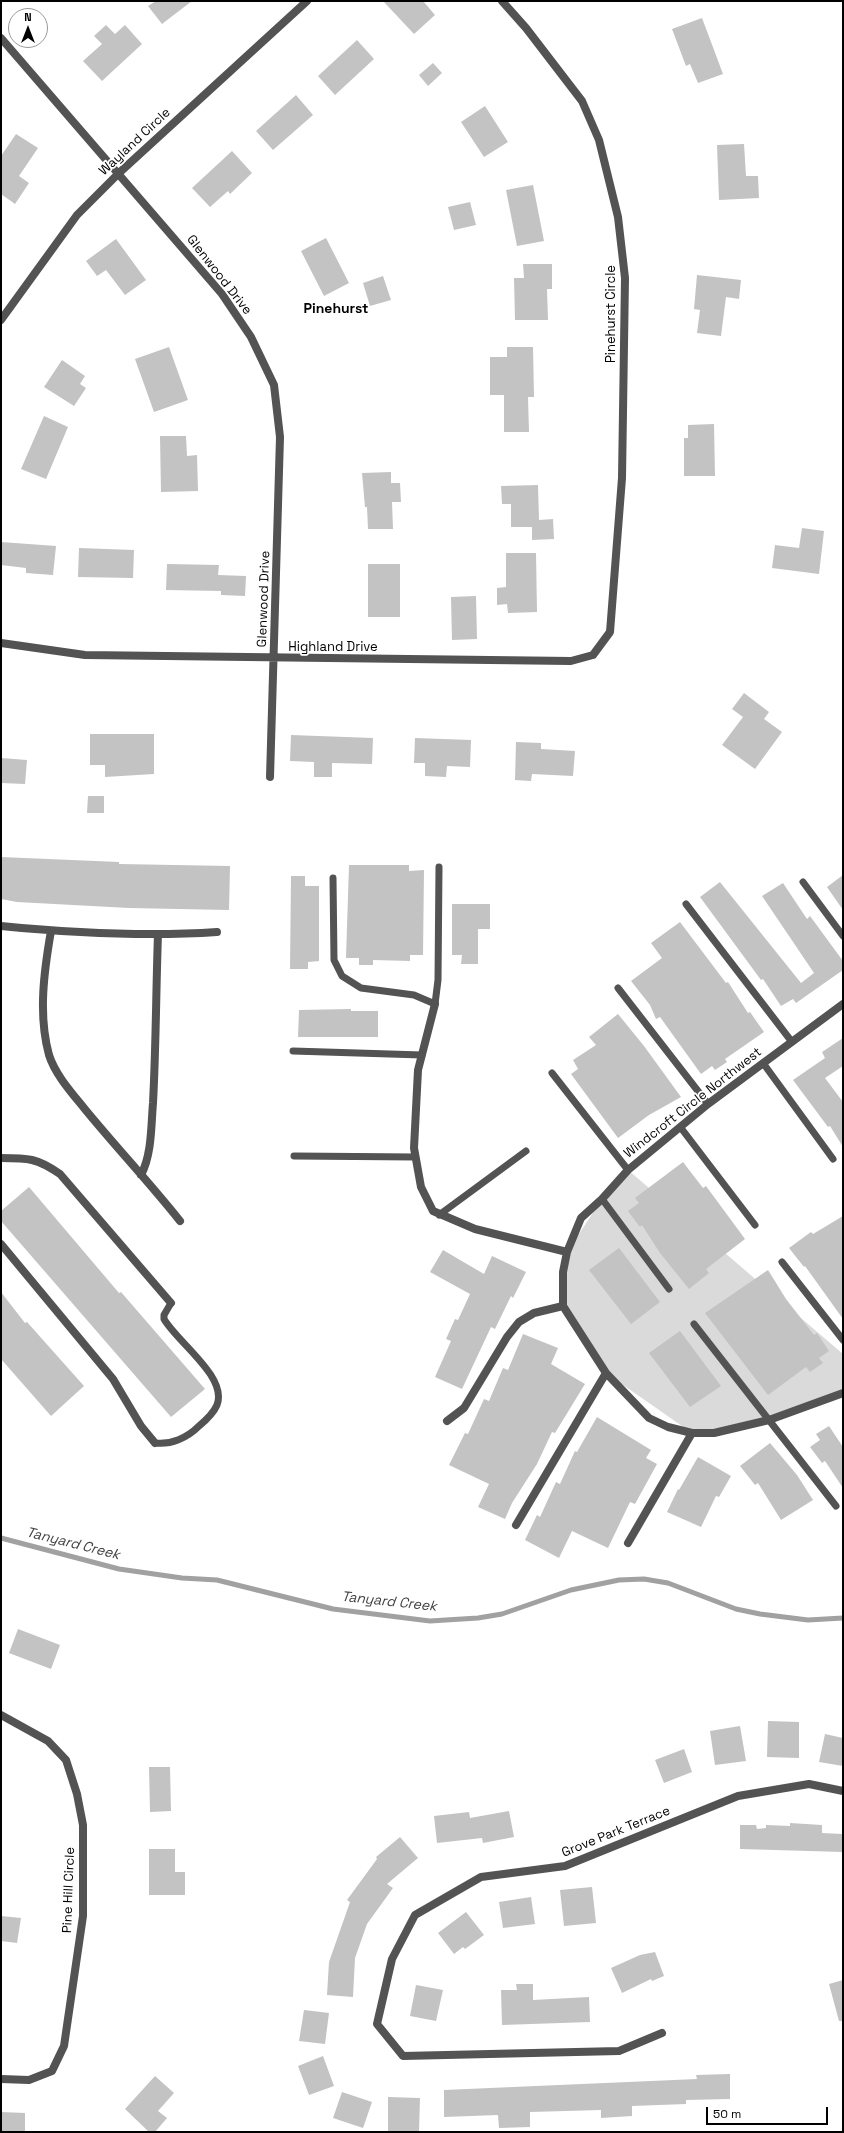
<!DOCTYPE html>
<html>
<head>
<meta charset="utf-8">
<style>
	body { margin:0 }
	#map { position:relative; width:844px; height:2133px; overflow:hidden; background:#fff; font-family:"Space Grotesk",sans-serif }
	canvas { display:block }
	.frame { position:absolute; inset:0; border:2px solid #000; pointer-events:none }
	.north { position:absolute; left:8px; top:8px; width:40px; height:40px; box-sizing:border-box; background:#fff; border:1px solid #999; border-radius:50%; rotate:0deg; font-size:11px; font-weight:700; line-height:16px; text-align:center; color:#000 }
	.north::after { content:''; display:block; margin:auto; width:14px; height:18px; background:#000; clip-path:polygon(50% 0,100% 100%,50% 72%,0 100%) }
	.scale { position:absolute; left:706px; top:2107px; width:122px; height:18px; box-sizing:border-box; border:2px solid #000; border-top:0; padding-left:5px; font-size:12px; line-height:14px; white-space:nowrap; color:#000; -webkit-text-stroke:3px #fff; paint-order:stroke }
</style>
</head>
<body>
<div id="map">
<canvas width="844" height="2133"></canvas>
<div class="frame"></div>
<div class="north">N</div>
<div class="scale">50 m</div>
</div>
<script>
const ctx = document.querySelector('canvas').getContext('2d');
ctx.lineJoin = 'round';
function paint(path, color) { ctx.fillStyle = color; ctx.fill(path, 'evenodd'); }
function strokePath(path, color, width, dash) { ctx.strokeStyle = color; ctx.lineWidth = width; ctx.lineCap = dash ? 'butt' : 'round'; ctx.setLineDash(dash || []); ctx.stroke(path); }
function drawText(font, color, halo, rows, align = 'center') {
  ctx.font = font + ' "Space Grotesk",sans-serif'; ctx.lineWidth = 3.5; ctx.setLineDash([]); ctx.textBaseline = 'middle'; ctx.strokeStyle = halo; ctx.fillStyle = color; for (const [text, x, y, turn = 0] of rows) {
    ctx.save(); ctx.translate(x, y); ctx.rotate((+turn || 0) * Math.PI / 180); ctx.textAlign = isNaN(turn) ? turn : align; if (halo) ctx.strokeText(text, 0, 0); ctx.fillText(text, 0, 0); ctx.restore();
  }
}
const green = new Path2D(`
	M 628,1170 L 843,1354 L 843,1393 L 769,1420 L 692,1433 L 606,1373 L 563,1306 L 567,1252 L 602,1199 Z`);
const stream = new Path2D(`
	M 1,1538 L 119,1569 L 182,1578 L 217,1580 L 333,1609 L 430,1621 L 478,1618 L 502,1614 L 571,1590 L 619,1580 L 644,1579 L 668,1583 L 736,1609 L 760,1614 L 808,1620 L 843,1618`);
const building = new Path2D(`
	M 156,1 L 192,1 L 162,24 L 148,6 Z
	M 383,1 L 423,1 L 435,15 L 414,34 Z
	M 702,18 L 723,74 L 698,83 L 690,64 L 686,66 L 672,29 Z
	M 106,25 L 115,34 L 125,25 L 142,44 L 102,81 L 83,61 L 102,44 L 94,36 Z
	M 357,40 L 374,59 L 335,95 L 318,76 Z
	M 433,63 L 442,73 L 428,86 L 419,75 Z
	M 296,95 L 313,115 L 273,150 L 256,131 Z
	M 485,106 L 508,142 L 484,157 L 461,122 Z
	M 16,134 L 38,148 L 19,176 L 29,183 L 15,204 L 1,194 L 1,156 Z
	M 744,144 L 746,176 L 758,176 L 759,198 L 719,200 L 717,145 Z
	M 232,151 L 252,173 L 230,194 L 228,191 L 210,207 L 192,188 Z
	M 533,185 L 544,241 L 517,246 L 506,190 Z
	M 470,202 L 476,225 L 454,230 L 448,207 Z
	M 326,238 L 349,283 L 324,296 L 301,251 Z
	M 116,239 L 146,280 L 125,295 L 106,270 L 97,276 L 86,261 Z
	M 523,264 L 552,264 L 552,289 L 547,289 L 548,320 L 515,320 L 514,278 L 524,278 Z
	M 697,275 L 741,280 L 739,299 L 726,297 L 721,336 L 697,333 L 700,310 L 694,309 Z
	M 383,276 L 391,300 L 370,306 L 363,283 Z
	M 169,347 L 188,400 L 154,412 L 135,359 Z
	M 507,347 L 533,347 L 534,397 L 528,397 L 529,432 L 504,432 L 504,395 L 490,395 L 490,357 L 507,357 Z
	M 62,360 L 85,376 L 80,384 L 86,388 L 74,406 L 44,387 Z
	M 44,416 L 68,427 L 46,479 L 21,469 Z
	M 714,424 L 715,476 L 684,476 L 684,438 L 688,438 L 688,425 Z
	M 160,436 L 186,436 L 187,456 L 197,455 L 198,491 L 161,492 Z
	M 391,472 L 391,483 L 400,483 L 401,502 L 392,502 L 393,529 L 368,529 L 367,507 L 365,507 L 362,473 Z
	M 538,485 L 539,520 L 553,519 L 554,539 L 532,540 L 532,527 L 511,527 L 511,504 L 502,504 L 501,486 Z
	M 802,528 L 824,531 L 819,574 L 772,568 L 775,545 L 799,548 Z
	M 1,542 L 56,546 L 53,575 L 26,573 L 26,568 L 1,565 Z
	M 79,548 L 134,550 L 133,578 L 78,577 Z
	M 506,553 L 536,553 L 537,612 L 508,613 L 507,604 L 497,605 L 497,588 L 506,587 Z
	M 167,564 L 219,565 L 218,575 L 246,576 L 245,596 L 221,595 L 221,591 L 166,590 Z
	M 368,564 L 400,564 L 400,617 L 368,617 Z
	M 476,596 L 477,639 L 452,640 L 451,597 Z
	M 744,693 L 769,712 L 764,719 L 782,732 L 755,769 L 722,745 L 743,717 L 732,709 Z
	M 90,734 L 154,734 L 154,774 L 105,777 L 105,765 L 90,765 Z
	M 291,735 L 373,738 L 372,764 L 332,763 L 332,777 L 314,777 L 314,762 L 290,761 Z
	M 415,738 L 471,740 L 470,767 L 447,766 L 446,777 L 425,776 L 425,763 L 414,763 Z
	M 516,742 L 541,743 L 541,749 L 575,751 L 573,776 L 532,774 L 531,781 L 515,780 Z
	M 1,758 L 27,760 L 25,784 L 1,783 Z
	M 88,796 L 104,796 L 104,813 L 87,813 Z
	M 1,857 L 119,862 L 119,864 L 230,866 L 229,910 L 129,908 L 17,902 L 1,899 Z
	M 349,865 L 409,865 L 409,871 L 424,870 L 423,955 L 410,955 L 410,961 L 373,960 L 373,965 L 359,965 L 359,958 L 346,958 Z
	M 843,875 L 843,910 L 827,887 Z
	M 291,876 L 305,876 L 305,886 L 319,886 L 319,961 L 308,962 L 308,969 L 290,969 Z
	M 720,882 L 801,983 L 814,973 L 762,896 L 783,883 L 807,919 L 810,916 L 843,961 L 843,970 L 796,1003 L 793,999 L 781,1006 L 763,979 L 761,980 L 700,897 Z
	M 452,904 L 490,904 L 490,929 L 478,929 L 478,964 L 461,964 L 462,955 L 452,955 Z
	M 680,922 L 726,983 L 728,982 L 748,1013 L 750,1012 L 764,1032 L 725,1059 L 727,1062 L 715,1070 L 712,1066 L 701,1074 L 660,1017 L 656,1019 L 650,1005 L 631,981 L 662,958 L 651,943 Z
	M 351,1009 L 351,1011 L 378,1011 L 378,1037 L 298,1037 L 299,1010 Z
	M 618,1014 L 644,1046 L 681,1097 L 649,1115 L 618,1138 L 571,1074 L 578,1069 L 573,1060 L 596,1045 L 589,1037 Z
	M 843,1038 L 843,1066 L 825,1078 L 843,1102 L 843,1147 L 830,1126 L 828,1127 L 793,1080 L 825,1058 L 822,1052 Z
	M 683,1162 L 703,1188 L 706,1186 L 745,1239 L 706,1269 L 709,1273 L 689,1289 L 660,1253 L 642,1225 L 640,1227 L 628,1211 L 639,1203 L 635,1198 Z
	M 29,1187 L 119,1293 L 121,1292 L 205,1389 L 171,1417 L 1,1221 L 1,1211 Z
	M 843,1216 L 843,1319 L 805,1266 L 804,1267 L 789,1248 L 811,1232 L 813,1234 Z
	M 619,1248 L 660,1302 L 631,1324 L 589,1270 Z
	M 443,1250 L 484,1274 L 492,1256 L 526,1272 L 513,1298 L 511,1296 L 495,1329 L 491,1327 L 462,1389 L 435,1377 L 451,1341 L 446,1339 L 455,1319 L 458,1320 L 470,1294 L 430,1272 Z
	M 768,1270 L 786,1299 L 814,1335 L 817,1333 L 829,1351 L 819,1358 L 823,1363 L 810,1372 L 806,1367 L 768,1395 L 705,1313 Z
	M 1,1292 L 25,1323 L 27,1322 L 84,1386 L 51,1416 L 1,1359 Z
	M 680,1331 L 721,1386 L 690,1407 L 649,1353 Z
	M 523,1334 L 558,1348 L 551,1364 L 585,1384 L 555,1433 L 552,1432 L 537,1464 L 512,1503 L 505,1519 L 478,1507 L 489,1484 L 449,1465 L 465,1433 L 468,1434 L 484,1399 L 489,1401 L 503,1368 L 508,1370 Z
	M 597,1417 L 651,1450 L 646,1458 L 657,1464 L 635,1504 L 630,1502 L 608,1548 L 572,1531 L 559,1558 L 525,1540 L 537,1515 L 540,1517 L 556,1482 L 560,1484 L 575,1451 L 577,1452 Z
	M 829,1426 L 843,1447 L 843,1488 L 825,1461 L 822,1463 L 810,1447 L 820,1440 L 816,1434 Z
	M 770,1443 L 797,1475 L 813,1500 L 781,1520 L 758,1483 L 755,1485 L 740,1466 Z
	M 698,1457 L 731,1476 L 719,1497 L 716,1496 L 701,1527 L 667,1512 L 678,1489 L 679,1490 Z
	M 18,1629 L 60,1645 L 51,1669 L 9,1653 Z
	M 768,1721 L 799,1722 L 799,1758 L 767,1757 Z
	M 740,1726 L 746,1761 L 715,1765 L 710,1731 Z
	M 825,1734 L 843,1738 L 843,1766 L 819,1762 Z
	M 684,1749 L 692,1772 L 664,1783 L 655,1760 Z
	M 149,1767 L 170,1767 L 171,1811 L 150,1812 Z
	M 509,1811 L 514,1837 L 483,1843 L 482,1838 L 437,1843 L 434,1816 L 469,1812 L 470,1818 Z
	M 790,1823 L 822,1825 L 822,1833 L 843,1834 L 843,1852 L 740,1849 L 740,1825 L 756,1825 L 757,1829 L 766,1828 L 766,1825 L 790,1826 Z
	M 400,1837 L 418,1858 L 387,1884 L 393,1888 L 367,1924 L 355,1958 L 353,1997 L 327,1995 L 329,1962 L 350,1902 L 347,1900 L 377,1859 L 376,1857 Z
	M 149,1849 L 175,1849 L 175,1872 L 185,1872 L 185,1895 L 149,1895 Z
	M 592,1887 L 596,1923 L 564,1926 L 560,1890 Z
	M 531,1897 L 535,1924 L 503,1928 L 499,1902 Z
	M 466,1912 L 484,1935 L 465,1949 L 463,1947 L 454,1954 L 438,1933 Z
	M 1,1916 L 21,1918 L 17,1943 L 1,1941 Z
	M 655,1952 L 664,1976 L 652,1981 L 651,1979 L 622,1993 L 611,1968 L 640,1955 Z
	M 843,1980 L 843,2021 L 839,2021 L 829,1984 Z
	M 516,1984 L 533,1984 L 533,2000 L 589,1997 L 590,2022 L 502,2025 L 501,1990 L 517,1990 Z
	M 416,1985 L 443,1990 L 436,2021 L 410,2016 Z
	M 304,2010 L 329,2013 L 325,2044 L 299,2041 Z
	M 323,2056 L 334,2086 L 309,2095 L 298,2066 Z
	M 730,2074 L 730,2099 L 686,2100 L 686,2104 L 632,2106 L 632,2116 L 601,2118 L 601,2110 L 530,2112 L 530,2127 L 499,2128 L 498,2115 L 444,2117 L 444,2090 L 697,2079 L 696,2075 Z
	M 155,2076 L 174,2093 L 158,2111 L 167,2118 L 155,2132 L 149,2132 L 125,2109 Z
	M 342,2092 L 372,2102 L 363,2128 L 333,2118 Z
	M 388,2097 L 420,2098 L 419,2132 L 388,2131 Z
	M 1,2112 L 25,2113 L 25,2132 L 1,2132 Z`);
const service = new Path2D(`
	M 333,878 L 334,960 L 342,976 L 361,988 L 414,995 L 435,1004 L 438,980 L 439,867
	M 803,882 L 843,936
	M 686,904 L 792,1042
	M 618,988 L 708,1104
	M 293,1051 L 422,1055
	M 763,1063 L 833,1159
	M 552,1073 L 628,1170
	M 681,1128 L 755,1225
	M 294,1156 L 415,1157
	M 602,1199 L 669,1289
	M 439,1215 L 526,1151
	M 782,1262 L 843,1340
	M 694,1324 L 836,1506
	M 155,1443 C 171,1445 187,1438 199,1426 C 205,1421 214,1412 217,1405 C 228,1377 177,1342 164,1319 L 164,1315 L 171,1303`);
const minor = new Path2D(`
	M 1,38 L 222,294 L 251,337 L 274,385 L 280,437 L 270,777
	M 1,320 L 77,215 L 119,173 L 307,1
	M 1,643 L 85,655 L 571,661 L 593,655 L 610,632 L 622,478 L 625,278 L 618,217 L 599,140 L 582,101 L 526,28 L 502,1
	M 1,926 C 73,933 145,937 217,932
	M 51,931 C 44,971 38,1015 49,1055 C 55,1074 71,1092 84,1108 C 115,1146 149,1182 180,1221
	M 435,1004 L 418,1070 L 414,1148 L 421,1187 L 433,1211 L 475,1229 L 567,1252
	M 843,1004 L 708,1104 L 628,1170 L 602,1199 L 581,1218 L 567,1252 L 563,1272 L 563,1306 L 606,1373 L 649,1418 L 668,1427 L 692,1433 L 714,1433 L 769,1420 L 843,1393
	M 1,1158 C 28,1158 37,1158 60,1174 L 171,1303
	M 141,1175 C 152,1154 151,1126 153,1103 C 156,1046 156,990 158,934
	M 1,1244 L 113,1379 L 141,1426 L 155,1443
	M 447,1421 L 464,1408 L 507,1337 L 519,1322 L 534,1313 L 563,1306
	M 516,1525 L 606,1373
	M 628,1543 L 692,1433
	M 1,1715 L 48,1741 L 66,1760 L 77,1794 L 83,1825 L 83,1916 L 64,2046 L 52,2071 L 29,2080 L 1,2079
	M 662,2033 L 619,2051 L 403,2056 L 377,2024 L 392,1959 L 415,1915 L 481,1877 L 565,1866 L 738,1796 L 809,1784 L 843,1791`);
const streetNames = [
	["Wayland Circle",135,142,-43],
	["Glenwood Drive",219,275,52],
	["Pinehurst Circle",611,314,-90],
	["Glenwood Drive",264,599,-88],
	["Highland Drive",333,647],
	["Windcroft Circle Northwest",693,1103,-38],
	["Grove Park Terrace",616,1832,-22],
	["Pine Hill Circle",69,1890,-88]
];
const neighbourhoodNames = [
	["Pinehurst",336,309]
];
const waterNames = [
	["Tanyard Creek",73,1544,14],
	["Tanyard Creek",389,1602,6]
];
paint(green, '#dadada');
strokePath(stream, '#a1a1a1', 5);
paint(building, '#c3c3c3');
strokePath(service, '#535353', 7);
strokePath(minor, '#535353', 8);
drawText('13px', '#000', '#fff', streetNames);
drawText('bold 14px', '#000', '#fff', neighbourhoodNames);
drawText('italic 14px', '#424242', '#fff', waterNames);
</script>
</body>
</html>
